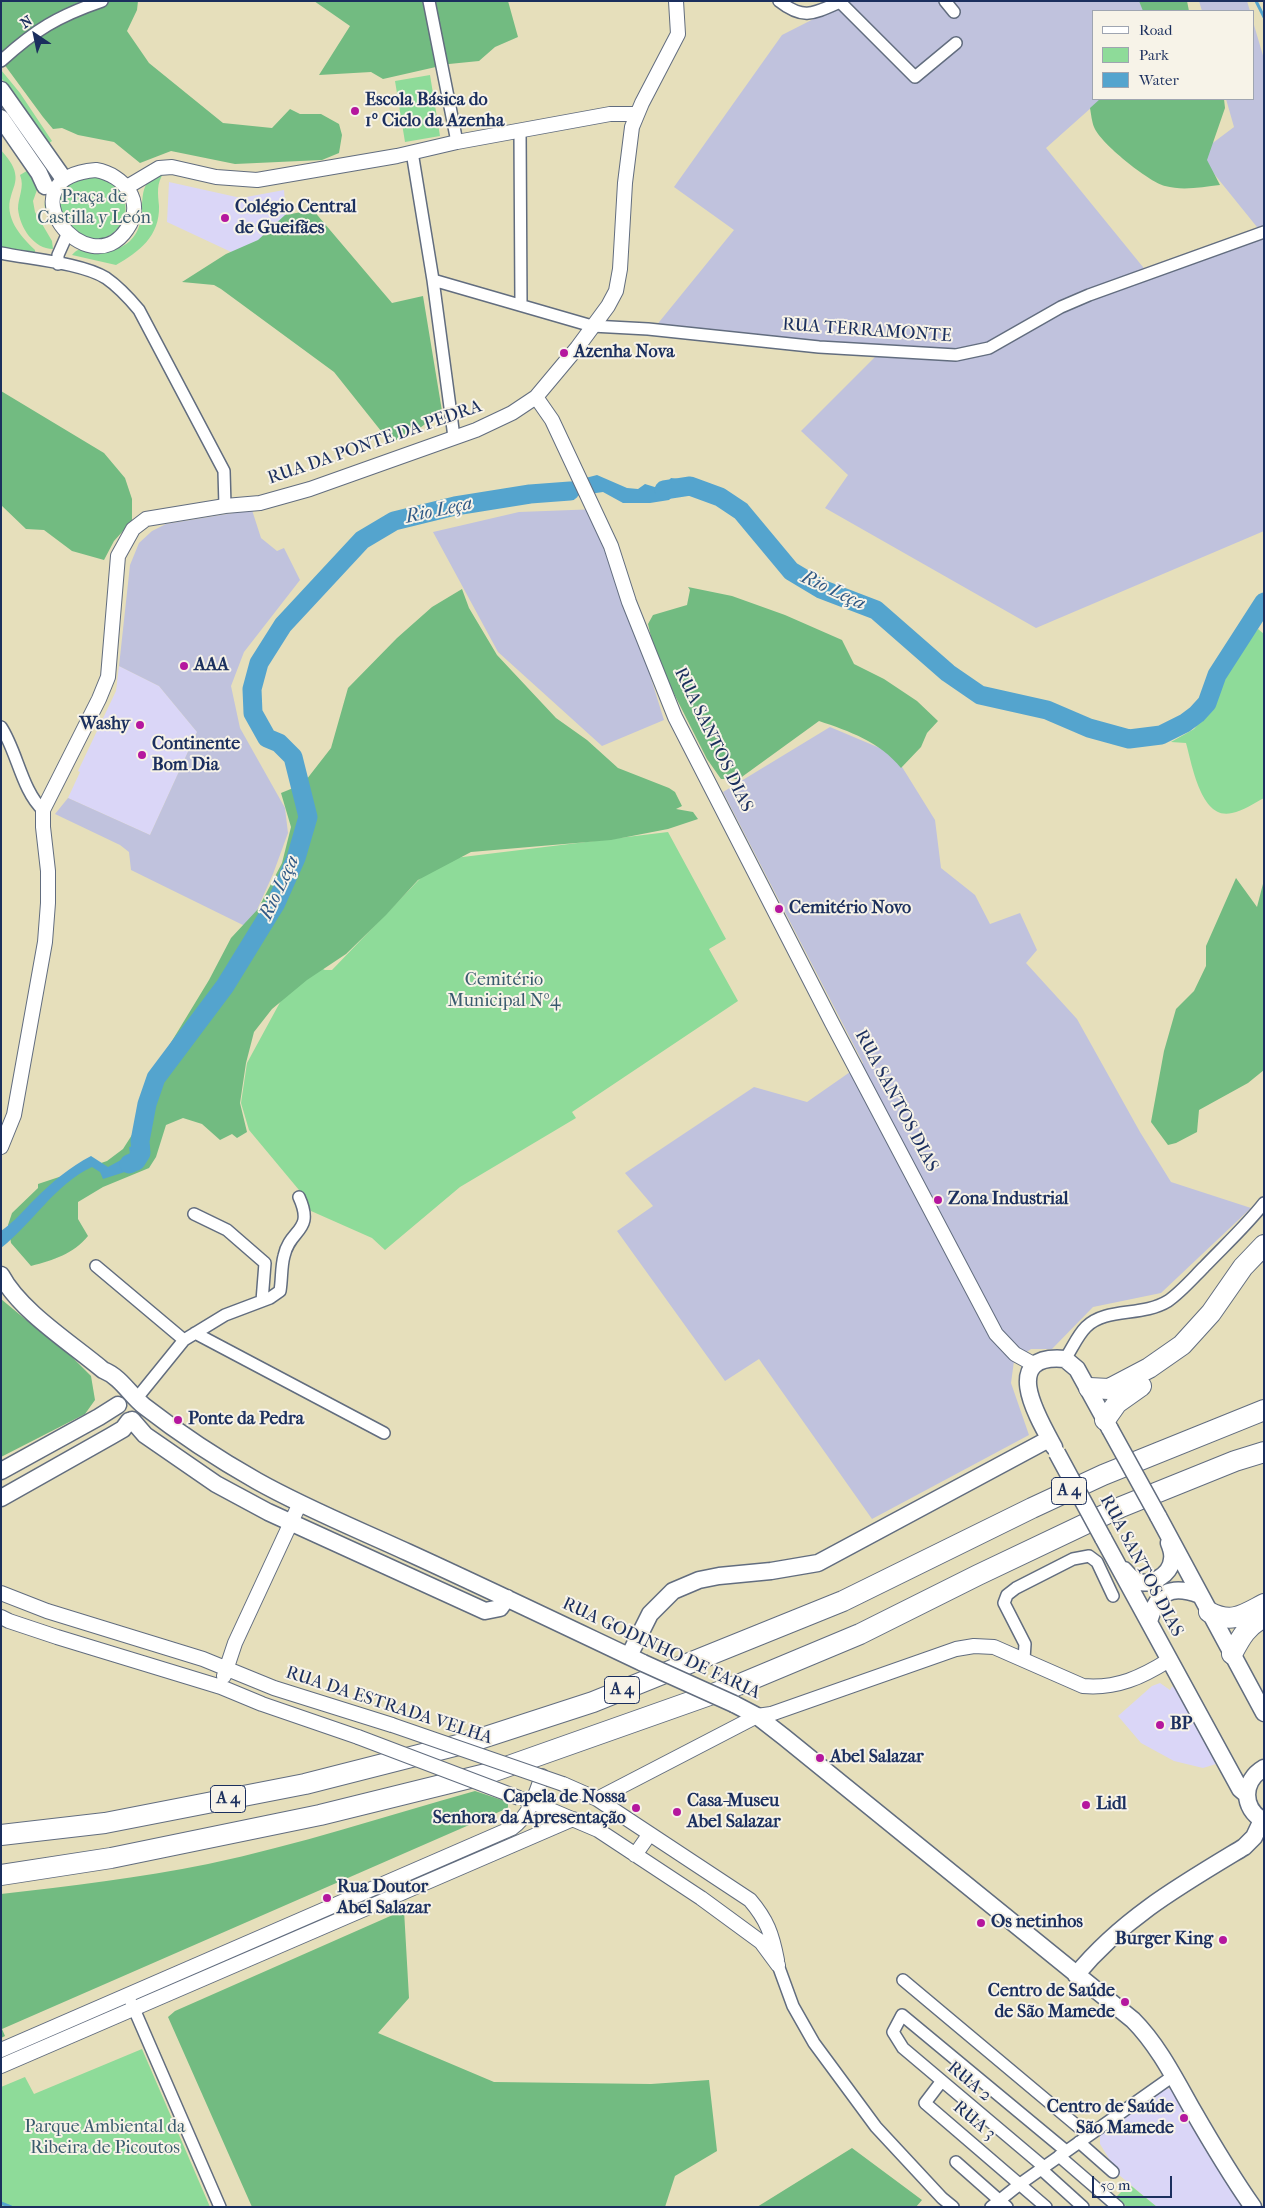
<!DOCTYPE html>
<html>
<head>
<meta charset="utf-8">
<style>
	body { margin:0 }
	#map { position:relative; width:1265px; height:2208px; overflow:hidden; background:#e6dfbb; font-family:"IM FELL French Canon",serif }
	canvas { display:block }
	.frame { position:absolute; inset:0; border:2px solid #1b2f5e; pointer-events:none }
	.legend { position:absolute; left:1092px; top:10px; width:162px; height:90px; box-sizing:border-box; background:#f7f3e8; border:1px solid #9fa5b1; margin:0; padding:6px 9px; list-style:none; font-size:15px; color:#1b2f5e }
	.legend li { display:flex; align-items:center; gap:10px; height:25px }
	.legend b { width:25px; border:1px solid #9fa5b1 }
	.north { position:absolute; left:10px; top:10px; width:50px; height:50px; -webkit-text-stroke:4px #f7f3e8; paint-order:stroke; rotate:326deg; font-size:14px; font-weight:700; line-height:20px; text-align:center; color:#1b2f5e }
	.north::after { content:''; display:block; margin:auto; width:18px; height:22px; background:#1b2f5e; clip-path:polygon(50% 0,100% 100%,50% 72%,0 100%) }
	.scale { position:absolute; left:1092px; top:2176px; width:80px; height:22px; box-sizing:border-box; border:2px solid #1b2f5e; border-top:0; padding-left:6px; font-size:15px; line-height:18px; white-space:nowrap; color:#1b2f5e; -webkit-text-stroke:4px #f7f3e8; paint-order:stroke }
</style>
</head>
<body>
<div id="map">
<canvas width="1265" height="2208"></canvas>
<div class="frame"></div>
<ul class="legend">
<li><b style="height:6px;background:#fff"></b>Road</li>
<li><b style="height:14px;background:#8edb99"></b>Park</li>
<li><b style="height:14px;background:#54a4ce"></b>Water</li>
</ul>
<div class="north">N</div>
<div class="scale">50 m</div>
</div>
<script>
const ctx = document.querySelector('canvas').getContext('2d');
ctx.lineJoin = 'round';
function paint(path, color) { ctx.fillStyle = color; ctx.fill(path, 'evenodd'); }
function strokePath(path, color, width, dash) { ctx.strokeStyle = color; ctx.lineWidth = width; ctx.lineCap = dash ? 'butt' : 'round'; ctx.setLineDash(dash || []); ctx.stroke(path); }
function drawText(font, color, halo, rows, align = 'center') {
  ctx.font = font + ' "IM FELL French Canon",serif'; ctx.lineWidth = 4; ctx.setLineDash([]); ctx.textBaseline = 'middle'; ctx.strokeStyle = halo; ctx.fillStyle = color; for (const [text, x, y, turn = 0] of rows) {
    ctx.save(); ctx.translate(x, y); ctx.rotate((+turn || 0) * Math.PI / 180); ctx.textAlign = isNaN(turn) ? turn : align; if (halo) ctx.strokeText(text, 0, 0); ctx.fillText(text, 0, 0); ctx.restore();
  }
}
const built = new Path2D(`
	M 169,182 L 241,198 L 284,190 L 286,215 L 244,258 L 167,222 Z
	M 119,666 L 159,686 L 197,732 L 150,835 L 68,798 L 80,772 L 78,771 L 116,691 Z
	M 1160,1683 L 1170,1690 L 1172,1686 L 1176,1690 L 1216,1764 L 1203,1768 L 1174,1761 L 1141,1743 L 1118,1716 L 1152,1686 Z
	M 1166,2088 L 1171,2089 L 1244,2207 L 1157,2207 L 1119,2175 L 1100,2144 L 1100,2132 Z`);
const industrial = new Path2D(`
	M 843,1 L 1153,1 L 1162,11 L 1094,11 L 1094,99 L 1101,99 L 1046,148 L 1147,272 L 1261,232 L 1198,154 L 1234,127 L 1226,99 L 1254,99 L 1254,25 L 1264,59 L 1264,531 L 1036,628 L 825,508 L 848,475 L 801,431 L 879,353 L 651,332 L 734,230 L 674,187 L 782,35 L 843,4 Z
	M 1199,1 L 1247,1 L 1250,11 L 1202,11 Z
	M 598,509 L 664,720 L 602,746 L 498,652 L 433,532 L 519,512 Z
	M 252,510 L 261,538 L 277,551 L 284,548 L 300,580 L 244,652 L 231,686 L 240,728 L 285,808 L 288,833 L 273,874 L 249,928 L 131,870 L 129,852 L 120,845 L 55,814 L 68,798 L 150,835 L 197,732 L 159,686 L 119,666 L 130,565 L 139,543 L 152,531 L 166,524 Z
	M 830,727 L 894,754 L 935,820 L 941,868 L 975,895 L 990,924 L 1020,913 L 1037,950 L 1026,963 L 1077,1019 L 1140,1132 L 1171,1182 L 1251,1208 L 1161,1293 L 1093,1307 L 1052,1349 L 1031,1349 L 1014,1361 L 1011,1383 L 1029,1435 L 872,1519 L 759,1359 L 725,1381 L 617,1231 L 653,1206 L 625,1173 L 754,1087 L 807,1102 L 863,1063 L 723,792 Z`);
const green = new Path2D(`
	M 1,70 L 20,93 L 52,141 L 48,144 L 2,79 Z
	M 430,75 L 440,136 L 405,142 L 395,81 Z
	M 1,150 C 6,156 14,165 15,173 C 17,182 13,188 11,196 C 4,217 20,236 35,250 L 35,253 L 1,247 Z
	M 30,169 L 38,187 L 33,201 L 35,212 L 52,241 L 53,249 C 34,249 20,228 18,209 C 18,197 25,187 20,175 Z
	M 164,173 C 156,183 158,194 159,206 C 160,236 139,252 116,265 L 72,255 C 74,253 75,251 78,250 C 81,249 85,251 89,252 C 102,254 120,250 130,241 C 150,222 135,193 150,180 C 154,176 160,175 164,173 Z
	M 97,176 C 111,181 122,187 125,203 C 129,223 111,242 90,239 C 85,238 78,234 73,231 C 53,222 32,209 54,187 Z
	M 1258,629 L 1264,634 L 1264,798 C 1254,803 1243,811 1232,813 C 1201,821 1192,764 1186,743 L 1171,742 L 1194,729 L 1211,709 L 1238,652 Z
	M 668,832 L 726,939 L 709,949 L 738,1001 L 572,1112 L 576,1118 L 460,1187 L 385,1250 L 372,1238 L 311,1211 L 299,1190 L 249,1130 L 241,1103 L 247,1063 L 303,960 L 325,970 L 332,970 L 438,860 Z
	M 142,2049 L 210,2207 L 1,2207 L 1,2087 L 25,2077 L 34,2094 Z
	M 1129,2184 L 1157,2207 L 1127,2207 L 1116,2197 Z`);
const forest = new Path2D(`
	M 1,1 L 138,1 L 137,10 L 127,31 L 149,63 L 223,123 L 272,128 L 290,109 L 300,114 L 321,114 L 339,124 L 342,135 L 339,153 L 322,160 L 235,164 L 171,151 L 140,163 L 114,142 L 78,135 L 62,128 L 53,129 L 43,117 L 1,60 Z
	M 314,1 L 508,1 L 518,37 L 495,47 L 479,61 L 449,64 L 383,79 L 371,72 L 319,75 L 350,26 Z
	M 1139,1 L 1187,1 L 1189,11 L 1143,11 Z
	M 1100,99 L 1224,99 L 1225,108 L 1207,160 L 1220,185 C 1202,187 1183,191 1165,186 C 1149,182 1100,143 1094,127 C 1092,122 1091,114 1090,108 Z
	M 313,210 L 392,303 L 423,296 L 442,411 L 407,438 L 389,441 L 334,372 L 221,289 L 214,285 L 182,282 L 226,254 L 258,240 L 285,215 Z
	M 1,391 L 104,453 L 125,478 L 132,499 L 132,521 L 114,541 L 104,560 L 72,551 L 44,530 L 26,529 L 1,505 Z
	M 688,587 L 732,596 L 785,615 L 842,640 L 854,664 L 884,679 L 917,701 L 938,721 L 927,733 L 921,747 L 901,768 C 880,742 849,731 819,721 L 739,779 L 721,779 L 707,759 L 656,658 L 648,624 L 653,615 L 687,605 L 690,590 Z
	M 462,589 L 469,608 L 497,655 L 556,718 L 587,740 L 618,768 L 669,788 L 675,792 L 682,806 L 676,809 L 693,812 L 698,819 L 668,829 L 611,840 L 471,852 L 418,880 L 386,915 L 346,954 L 307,980 L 272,1009 L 254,1032 L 246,1063 L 240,1103 L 247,1132 L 237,1138 L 232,1134 L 220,1140 L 202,1124 L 183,1118 L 166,1125 L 156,1157 L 149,1168 L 103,1187 L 78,1202 L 78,1219 L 88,1236 C 73,1254 54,1260 31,1266 L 11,1243 L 8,1225 L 12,1213 L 38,1188 L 38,1184 L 107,1161 L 123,1149 L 137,1127 L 148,1109 L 150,1083 L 164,1054 L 209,980 L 231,938 L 258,909 L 282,863 L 291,827 L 281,793 L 303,784 L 331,748 L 348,688 L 397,638 L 432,607 Z
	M 1236,878 L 1257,907 L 1264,880 L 1264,1070 L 1248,1083 L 1199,1110 L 1197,1132 L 1176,1143 L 1168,1145 L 1151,1122 L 1164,1051 L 1176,1009 L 1194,991 L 1206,966 L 1206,946 Z
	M 1,1299 L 25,1319 L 52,1337 L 91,1376 L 95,1400 L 85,1414 L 1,1457 Z
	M 475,1791 L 508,1802 L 508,1808 L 2,2029 L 5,2036 L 1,2038 L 1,1894 C 70,1886 139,1878 208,1864 C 298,1845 386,1816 475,1791 Z
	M 404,1910 L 409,1998 L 378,2033 L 494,2082 L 651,2084 L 709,2080 L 717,2151 L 675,2176 L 665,2207 L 252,2207 L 168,2017 L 175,2011 Z
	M 852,2148 L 922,2200 L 916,2207 L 757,2207 Z`);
const water = new Path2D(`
	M 597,475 L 627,488 L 638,489 L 645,484 L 661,489 L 671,478 L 687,480 L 688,488 L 675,491 L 675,494 L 669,500 L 650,503 L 623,503 L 603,492 L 547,500 L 543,489 Z
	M 147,1144 L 145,1163 L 131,1170 L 103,1179 L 100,1172 L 92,1167 C 54,1185 33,1223 1,1248 L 1,1231 C 15,1221 24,1210 35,1199 C 52,1182 70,1167 91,1156 L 108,1167 L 130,1155 L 129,1147 Z`);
const stream = new Path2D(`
	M 1256,1 L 1264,17
	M 1,2203 L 11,2207`);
const river = new Path2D(`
	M 664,490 L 690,486 L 720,497 L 741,511 L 791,571 L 821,589 L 876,610 L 948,673 L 980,695 L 1047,710 L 1089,728 L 1129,739 L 1161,735 L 1185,723 L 1197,714 L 1207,703 L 1217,675 L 1264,602
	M 129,1164 L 136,1161 L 141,1153 L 140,1141 L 147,1104 L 156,1078 L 225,986 L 276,903 L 296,858 L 308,817 L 293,757 L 279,743 L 267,738 L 253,713 L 252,689 L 259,663 L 283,625 L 362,540 L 394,521 L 455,506 L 530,494 L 570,491`);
const minor = new Path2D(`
	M 429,1 L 457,142
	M 779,1 C 803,20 813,14 840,2 L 915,77 L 956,43
	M 945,1 L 954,12
	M 1,61 C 35,30 58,16 102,1
	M 520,131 L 521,305
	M 412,152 L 433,280 L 454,437
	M 1,253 C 30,259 82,263 106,278 C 119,287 129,298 139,310 L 224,471 L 225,506
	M 58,264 L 58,255 L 66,237
	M 433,280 L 592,326 L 648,329 L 819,347 L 956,355 L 989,348 L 1061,307 L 1089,295 L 1264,232
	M 1,727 C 17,751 22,791 43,810
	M 194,1214 L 227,1230 L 265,1263 L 262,1301
	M 96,1266 L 184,1340
	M 195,1333 L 384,1433
	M 1065,1359 C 1072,1349 1077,1336 1086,1327 C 1106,1307 1142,1317 1168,1301 C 1181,1292 1193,1278 1204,1267 C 1224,1246 1246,1226 1264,1203
	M 137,1398 L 184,1340 L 225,1315 L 270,1298 L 280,1291 C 282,1279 281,1267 284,1256 C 290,1228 315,1232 299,1197
	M 1024,1659 L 1025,1644 L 1004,1603 L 1007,1595 L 1016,1588 L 1073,1559 L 1089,1556 L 1097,1562 L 1113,1596
	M 778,1965 L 793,2006 L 814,2043 L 876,2127 L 942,2198 L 953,2207
	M 903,1980 L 1088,2135
	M 131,2002 L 220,2207
	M 941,2082 L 925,2103 L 1046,2207
	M 1079,2142 L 1113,2172
	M 1059,2156 L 1118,2207
	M 956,2162 L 1007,2207
	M 1044,2167 L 903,2048 L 893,2032 L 902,2015 L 1066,2151
	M 1041,2169 L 1083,2207
	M 991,2207 L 1020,2184 L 1173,2076`);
const tertiary = new Path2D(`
	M 96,170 C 124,175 146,202 127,229 C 88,288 0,178 96,170 Z
	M 127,187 L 159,168 L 172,167 L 216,177 L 257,180 L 397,156 L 457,142 L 610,114 L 636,114
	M 536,397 L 552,420 L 611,546 L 629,602 L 675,717 L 832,1023 L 996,1334 L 1015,1354 L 1035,1365
	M 1,1147 L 14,1115 L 45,942 L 48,903 L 48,871 L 43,827 L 43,810 L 99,699 L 108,677 L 118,556 L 133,529 L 146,519 L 225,506 L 260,503 L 310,489 L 476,430 L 512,413 L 536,397 L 577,348 L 608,306 L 616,291 L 620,269 L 625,183 L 632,127 L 642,103 L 678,34 L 676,1
	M 1,1593 L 47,1611 L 203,1659 L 274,1688 L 392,1725
	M 1,1617 L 9,1621 L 57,1637 L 221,1687 L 262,1704 L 358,1737
	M 224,1676 L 235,1643 L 300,1503
	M 563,1784 L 597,1799 L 750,1900 C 767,1920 772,1934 777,1960
	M 525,1799 L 598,1830 L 701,1898 L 761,1942 L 778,1965
	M 597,1799 L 757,1716 L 771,1714 L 956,1649 L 974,1646 L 994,1647 L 1083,1686 C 1117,1689 1142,1677 1169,1660
	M 635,1855 L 649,1835
	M 1,2050 L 512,1828 C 530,1815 535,1796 542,1776
	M 1,2066 L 573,1819`);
const secondary = new Path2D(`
	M 1,90 L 61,175
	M 1,118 L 39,173 L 45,186
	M 1,1275 C 20,1311 71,1343 103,1370 C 121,1377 130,1395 144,1406 C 180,1434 218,1459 257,1481 C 305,1508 357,1529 407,1552 C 486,1588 565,1626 643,1663
	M 132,1420 L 145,1435 L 216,1484 L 268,1512 L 485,1611 L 500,1608 L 507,1598
	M 1054,1447 C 1038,1418 999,1353 1065,1359 L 1077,1369 L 1110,1429
	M 1,1471 L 99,1417 L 118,1405
	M 1,1498 L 111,1436 L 123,1429 L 129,1421
	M 1158,1516 L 1264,1713
	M 1103,1538 L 1240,1789 L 1247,1795
	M 1124,1570 C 1127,1574 1131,1578 1136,1581 C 1150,1587 1171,1575 1172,1559 C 1173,1554 1171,1548 1169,1543
	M 1149,1622 C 1157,1592 1170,1584 1200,1595
	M 629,1656 L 650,1614 L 673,1591 L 699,1580 L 719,1576 L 771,1571 L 818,1563 L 1049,1439
	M 734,1704 L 757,1716 L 784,1737 L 1133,2020 C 1158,2045 1175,2079 1192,2109 C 1211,2142 1231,2176 1253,2207
	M 1264,1768 C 1242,1781 1241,1808 1264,1821
	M 1076,1975 C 1123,1918 1181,1885 1244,1847 L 1254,1837 L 1262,1820`);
const motorway = new Path2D(`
	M 1089,1388 L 1109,1389 L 1149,1368 L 1182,1345 L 1211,1313 L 1243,1267 L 1264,1245
	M 1105,1420 L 1117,1403 L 1141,1386
	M 1209,1612 C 1232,1624 1243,1615 1264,1604
	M 1232,1654 C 1241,1637 1247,1626 1264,1617
	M 1,1835 L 105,1823 L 305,1784 L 470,1742 L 593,1702 L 843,1601 L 1032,1508 L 1103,1475 L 1264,1410
	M 1,1875 L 111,1858 L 320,1815 L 486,1774 L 738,1685 L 860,1634 L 978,1575 L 1121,1507 L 1235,1461 L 1264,1452`);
const tertiaryBridge = new Path2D(`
	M 392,1725 L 563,1784
	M 358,1737 L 519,1798`);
const secondaryBridge = new Path2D(`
	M 1110,1429 L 1158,1516
	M 1057,1453 L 1103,1538
	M 643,1663 L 734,1704`);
const markers = [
	[355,111,5,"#b5179e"],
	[225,218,5,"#b5179e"],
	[564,353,5,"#b5179e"],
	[184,666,5,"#b5179e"],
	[140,725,5,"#b5179e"],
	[142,755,5,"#b5179e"],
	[779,909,5,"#b5179e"],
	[938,1200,5,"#b5179e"],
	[178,1420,5,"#b5179e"],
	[1160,1725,5,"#b5179e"],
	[820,1758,5,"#b5179e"],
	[1086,1805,5,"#b5179e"],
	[636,1808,5,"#b5179e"],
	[677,1812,5,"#b5179e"],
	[327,1898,5,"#b5179e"],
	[981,1923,5,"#b5179e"],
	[1223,1940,5,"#b5179e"],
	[1125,2002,5,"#b5179e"],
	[1184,2118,5,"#b5179e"]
];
const shields = [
	[1069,1491,35],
	[622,1690,35],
	[228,1799,35]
];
const shieldNames = [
	["A 4",1069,1491],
	["A 4",622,1690],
	["A 4",228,1799]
];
const poiNames = [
	["Escola Básica do",365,101],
	["1º Ciclo da Azenha",365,122],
	["Colégio Central",235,208],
	["de Gueifães",235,229],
	["Azenha Nova",574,353],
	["AAA",194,666],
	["Washy",130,725,"right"],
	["Continente",152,745],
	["Bom Dia",152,766],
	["Cemitério Novo",789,909],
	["Zona Industrial",948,1200],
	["Ponte da Pedra",188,1420],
	["BP",1170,1725],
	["Abel Salazar",830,1758],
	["Capela de Nossa",626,1798,"right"],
	["Senhora da Apresentação",626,1819,"right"],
	["Casa-Museu",687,1802],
	["Abel Salazar",687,1823],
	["Lidl",1096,1805],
	["Rua Doutor",337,1888],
	["Abel Salazar",337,1909],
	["Os netinhos",991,1923],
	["Burger King",1213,1940,"right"],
	["Centro de Saúde",1115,1992,"right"],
	["de São Mamede",1115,2013,"right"],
	["Centro de Saúde",1174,2108,"right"],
	["São Mamede",1174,2129,"right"]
];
const parkNames = [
	["Praça de",94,198],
	["Castilla y León",94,219],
	["Cemitério",504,981],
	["Municipal Nº4",504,1002],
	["Parque Ambiental da",105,2128],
	["Ribeira de Picoutos",105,2149]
];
const streetNames = [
	["RUA TERRAMONTE",867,331,4],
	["RUA DA PONTE DA PEDRA",375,443,-19],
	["RUA SANTOS DIAS",713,740,64],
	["RUA SANTOS DIAS",896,1101,62],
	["RUA SANTOS DIAS",1141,1566,62],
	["RUA GODINHO DE FARIA",661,1649,25],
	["RUA DA ESTRADA VELHA",389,1706,18],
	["RUA 2",969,2082,40],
	["RUA 3",974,2121,40]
];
const waterNames = [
	["Rio Leça",439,511,-12],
	["Rio Leça",833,591,25],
	["Rio Leça",280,888,-65]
];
paint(built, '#dad6f7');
paint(industrial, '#c0c2dd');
paint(green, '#8edb99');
paint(forest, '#72bb81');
paint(water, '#54a4ce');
strokePath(stream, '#54a4ce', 3);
strokePath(river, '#54a4ce', 19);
strokePath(minor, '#626d7f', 14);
strokePath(tertiary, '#626d7f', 16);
strokePath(secondary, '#626d7f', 19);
strokePath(motorway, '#626d7f', 22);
strokePath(minor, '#fff', 11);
strokePath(tertiary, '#fff', 14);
strokePath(secondary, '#fff', 16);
strokePath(motorway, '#fff', 20);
strokePath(tertiaryBridge, '#626d7f', 16, []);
strokePath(secondaryBridge, '#626d7f', 19, []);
strokePath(tertiaryBridge, '#fff', 14);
strokePath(secondaryBridge, '#fff', 16);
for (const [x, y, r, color] of markers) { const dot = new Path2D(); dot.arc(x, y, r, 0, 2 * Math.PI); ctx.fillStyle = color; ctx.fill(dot); strokePath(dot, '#f7f3e8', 2); }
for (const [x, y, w] of shields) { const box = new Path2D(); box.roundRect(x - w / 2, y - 13.5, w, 27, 4); ctx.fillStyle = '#f7f3e8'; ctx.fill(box); strokePath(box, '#1b2f5e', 1); }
drawText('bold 16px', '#1b2f5e', null, shieldNames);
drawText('bold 18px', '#1b2f5e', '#f7f3e8', poiNames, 'left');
drawText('18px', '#385a6d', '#f7f3e8', parkNames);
drawText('18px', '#1b2f5e', '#f7f3e8', streetNames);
drawText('italic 19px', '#2f5885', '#f7f3e8', waterNames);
</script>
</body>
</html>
